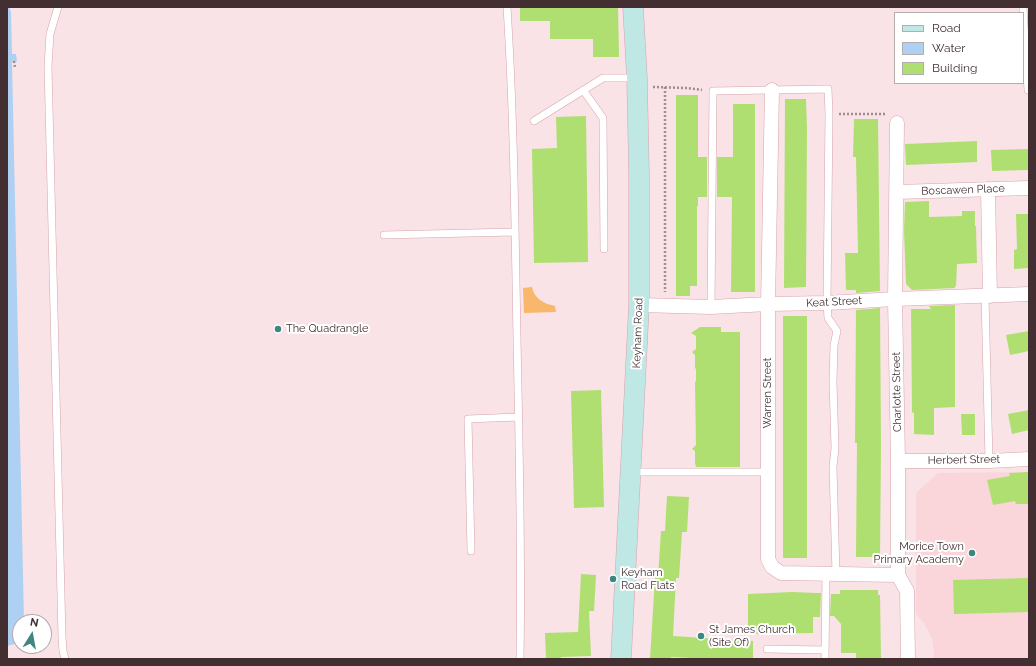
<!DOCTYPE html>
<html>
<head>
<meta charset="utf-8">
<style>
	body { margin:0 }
	#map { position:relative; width:1036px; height:666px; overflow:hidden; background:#f9e3e6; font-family:Raleway,sans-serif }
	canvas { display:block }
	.frame { position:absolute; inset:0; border:8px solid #432f32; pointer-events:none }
	.legend { position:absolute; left:894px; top:12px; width:130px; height:72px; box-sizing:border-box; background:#fff; border:1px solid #b4acad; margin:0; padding:5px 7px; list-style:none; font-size:12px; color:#432f32 }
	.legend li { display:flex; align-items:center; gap:8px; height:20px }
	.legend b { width:20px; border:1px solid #b4acad }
	.north { position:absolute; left:12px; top:614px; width:40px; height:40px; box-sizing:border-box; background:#fff; border:1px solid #b4acad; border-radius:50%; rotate:11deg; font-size:11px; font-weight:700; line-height:16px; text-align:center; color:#432f32 }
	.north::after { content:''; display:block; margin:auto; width:14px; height:18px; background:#3f8680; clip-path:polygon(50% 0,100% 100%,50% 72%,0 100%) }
</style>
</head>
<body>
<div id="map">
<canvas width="1036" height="666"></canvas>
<div class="frame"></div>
<ul class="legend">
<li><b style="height:5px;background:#bfe7e4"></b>Road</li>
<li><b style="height:11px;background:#aed0f2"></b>Water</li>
<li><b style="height:11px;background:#afdf70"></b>Building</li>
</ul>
<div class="north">N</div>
</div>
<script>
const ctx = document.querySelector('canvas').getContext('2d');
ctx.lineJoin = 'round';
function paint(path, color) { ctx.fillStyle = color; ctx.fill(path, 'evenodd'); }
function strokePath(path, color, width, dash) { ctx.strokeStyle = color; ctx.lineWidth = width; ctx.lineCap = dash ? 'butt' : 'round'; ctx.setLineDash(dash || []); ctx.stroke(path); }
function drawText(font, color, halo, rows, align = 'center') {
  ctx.font = font + ' Raleway,sans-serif'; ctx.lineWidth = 4; ctx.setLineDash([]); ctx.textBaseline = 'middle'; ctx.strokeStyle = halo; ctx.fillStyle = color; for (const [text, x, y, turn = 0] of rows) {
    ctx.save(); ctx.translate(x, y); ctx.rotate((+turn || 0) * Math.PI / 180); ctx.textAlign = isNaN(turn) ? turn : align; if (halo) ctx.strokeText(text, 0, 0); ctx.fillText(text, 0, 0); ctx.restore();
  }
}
const built = new Path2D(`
	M 1029,472 L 1029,659 L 933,659 L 934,653 L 932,639 L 924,623 L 916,614 L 916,493 L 938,473 Z`);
const green = new Path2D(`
	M 532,287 C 534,299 545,304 555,306 L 556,312 L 524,313 L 523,288 Z`);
const water = new Path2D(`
	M 7,7 L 9,7 L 11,12 L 12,54 L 16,54 L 17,61 L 12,62 L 24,622 L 20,622 L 20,640 L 15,644 L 7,646 Z`);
const building = new Path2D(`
	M 520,7 L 618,7 L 619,57 L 593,57 L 593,39 L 550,39 L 550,21 L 520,21 Z
	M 676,95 L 698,95 L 698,157 L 707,157 L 707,197 L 698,197 L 698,206 L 697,206 L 697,286 L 690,286 L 690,296 L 676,296 Z
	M 785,99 L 806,99 L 807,128 L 806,287 L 784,288 Z
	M 733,104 L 755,104 L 755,292 L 731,292 L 732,197 L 717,197 L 717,157 L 733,157 Z
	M 586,116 L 588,262 L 534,263 L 532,149 L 557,148 L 556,117 Z
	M 854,119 L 878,119 L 880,291 L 856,293 L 856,290 L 846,290 L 845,253 L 858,253 L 856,157 L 853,157 Z
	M 977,141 L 977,162 L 906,165 L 905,144 Z
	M 1029,149 L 1029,170 L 992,171 L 991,150 Z
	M 929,201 L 929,217 L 962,216 L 962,211 L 975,211 L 975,226 L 976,226 L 977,263 L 957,264 L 956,286 L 955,286 L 955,288 L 912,290 L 906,284 L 904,230 L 905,202 Z
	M 1016,214 L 1029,214 L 1029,268 L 1014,269 L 1014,250 L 1017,249 Z
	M 955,305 L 955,407 L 934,408 L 934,435 L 914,434 L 914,412 L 912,413 L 911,309 L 931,309 L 929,306 Z
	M 880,308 L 881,445 L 880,557 L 856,557 L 857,443 L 855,443 L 856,310 Z
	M 783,316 L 807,316 L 807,558 L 783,558 Z
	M 700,327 L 721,327 L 721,332 L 740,332 L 740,467 L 696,467 L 695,463 L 695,451 L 692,449 L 696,445 L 695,382 L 696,381 L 696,369 L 695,368 L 695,355 L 692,352 L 696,349 L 696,336 L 691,333 Z
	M 1029,331 L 1029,351 L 1010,355 L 1006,335 Z
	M 601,390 L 604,507 L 574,508 L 571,391 Z
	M 1029,410 L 1029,430 L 1012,434 L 1008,414 Z
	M 961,414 L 975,414 L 975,435 L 962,435 Z
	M 1029,472 L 1029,504 L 1016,504 L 1015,501 L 993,505 L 987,480 L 1010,476 L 1009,473 Z
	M 667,496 L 689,497 L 687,532 L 682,532 L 679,578 L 676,578 L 673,636 L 753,641 L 753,659 L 712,659 L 671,657 L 671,659 L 650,659 L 655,577 L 658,577 L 661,531 L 665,531 Z
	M 581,574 L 596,575 L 594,611 L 589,611 L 591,656 L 561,657 L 561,659 L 546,659 L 545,633 L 578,632 Z
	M 1029,578 L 1029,612 L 954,614 L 953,580 Z
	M 840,590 L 878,590 L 878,595 L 880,595 L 881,659 L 856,659 L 856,653 L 841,653 L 841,624 L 834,616 L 830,616 L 831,594 L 840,594 Z
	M 792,592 L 816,593 L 821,593 L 820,617 L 813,617 L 813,633 L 748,634 L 748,594 Z`);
const path = new Path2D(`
	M 14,61 L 15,68
	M 653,87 L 687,88 L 702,90
	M 665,87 L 665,292
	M 839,114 L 886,114`);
const service = new Path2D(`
	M 58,7 L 50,34 L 48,66 L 62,637 L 63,651 L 65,659
	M 507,7 C 514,117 515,228 517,338 C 519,445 522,552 520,659
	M 1023,7 L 1028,90
	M 583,90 L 603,118 L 604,249
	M 534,121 L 603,78 L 636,78
	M 384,235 L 514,232
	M 985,296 L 989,461
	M 711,307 L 713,91 L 828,89 L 829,114 L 827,303 L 828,318 L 837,331 L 834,345 L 833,382 L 835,448 L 833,467 L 836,574
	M 631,472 L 768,472
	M 471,551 L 468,419 L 518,417
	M 767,649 L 825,650
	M 825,659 L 826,574`);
const minor = new Path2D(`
	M 772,90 L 768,304 L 768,559 L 772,567 L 781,573 L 898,575
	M 897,123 L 895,299 L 898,461 L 898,575 L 907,591 L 908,659
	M 988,189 L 990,296
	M 897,192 L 1029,188
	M 639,305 L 711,307 L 768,304 L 827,303 L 895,299 L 1029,294
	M 898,461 L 989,461 L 1029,459`);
const secondary = new Path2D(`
	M 621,659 L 639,305 L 639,173 L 637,78 L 633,7`);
const markers = [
	[278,329,4,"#3f8680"],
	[972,553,4,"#3f8680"],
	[613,579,4,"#3f8680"],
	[701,636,4,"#3f8680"]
];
const streetNames = [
	["Boscawen Place",963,190,-2],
	["Keat Street",834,302,-3],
	["Keyham Road",638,333,-88],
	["Charlotte Street",897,392,-91],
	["Warren Street",768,393,-90],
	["Herbert Street",964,460,-1]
];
const poiNames = [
	["The Quadrangle",286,329],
	["Morice Town",964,547,"right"],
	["Primary Academy",964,560,"right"],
	["Keyham",621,573],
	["Road Flats",621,586],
	["St James Church",709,630],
	["(Site Of)",709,643]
];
paint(built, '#fad5da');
paint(green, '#f9b76c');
paint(water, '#aed0f2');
paint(building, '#afdf70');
strokePath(service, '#d6a4ab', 8);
strokePath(minor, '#d6a4ab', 15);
strokePath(secondary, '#d6a4ab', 21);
strokePath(path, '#a08b8e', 2.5, [2, 2]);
strokePath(service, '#fff', 7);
strokePath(minor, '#fff', 14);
strokePath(secondary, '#bfe7e4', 20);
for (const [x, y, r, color] of markers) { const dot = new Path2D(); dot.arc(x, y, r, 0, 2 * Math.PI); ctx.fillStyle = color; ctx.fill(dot); strokePath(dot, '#fff', 1.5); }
drawText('11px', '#432f32', '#fff', streetNames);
drawText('11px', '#432f32', '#fff', poiNames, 'left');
</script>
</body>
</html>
